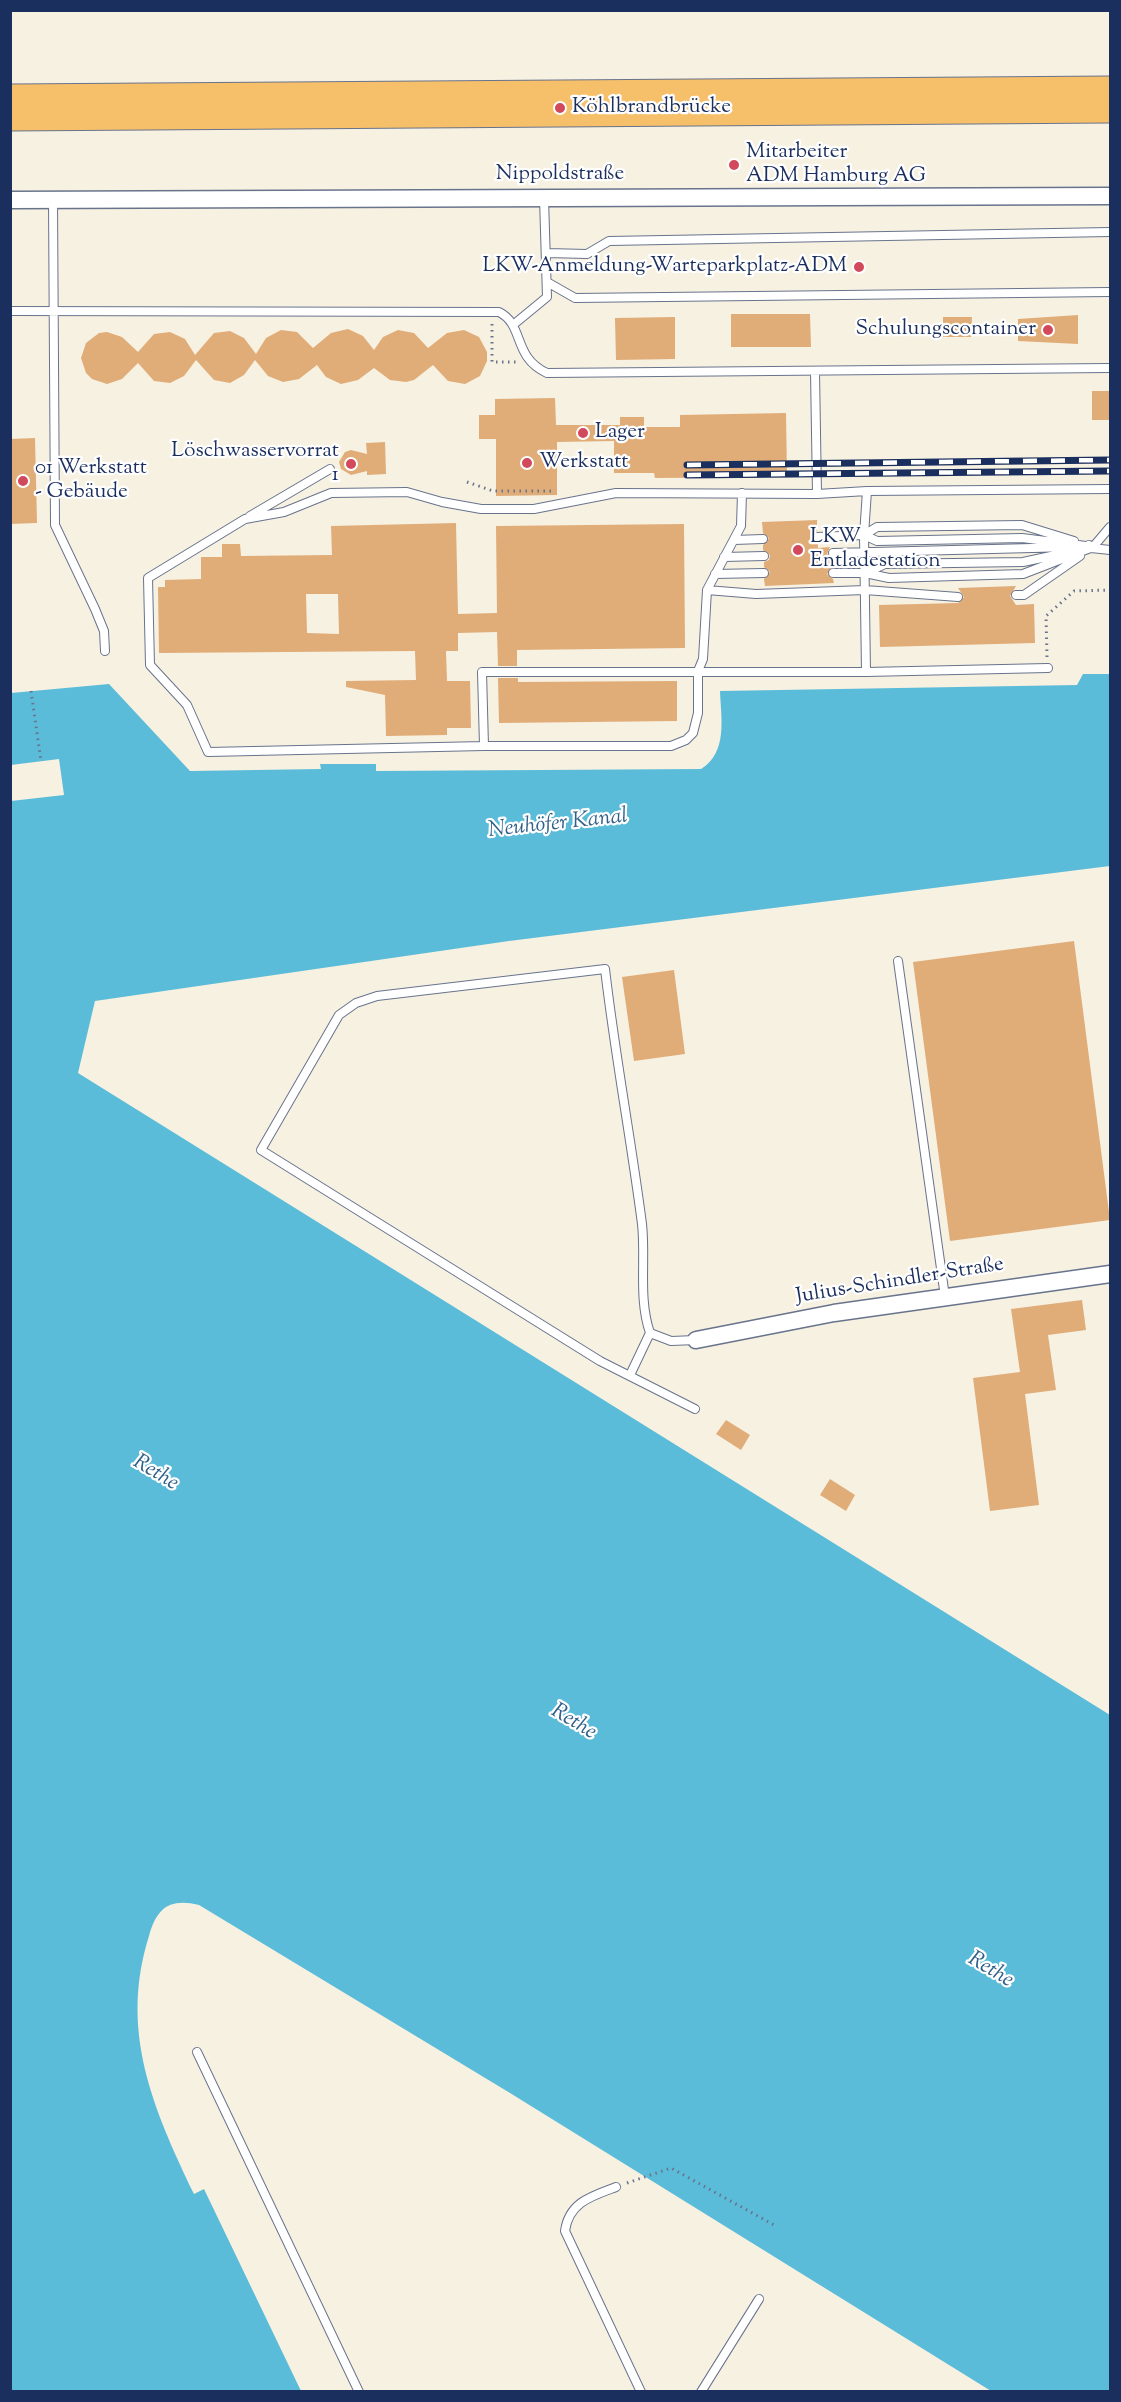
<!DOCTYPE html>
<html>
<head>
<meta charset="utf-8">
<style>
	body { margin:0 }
	#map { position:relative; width:1121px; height:2402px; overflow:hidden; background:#f7f1e2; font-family:"Sorts Mill Goudy",serif }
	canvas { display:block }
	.frame { position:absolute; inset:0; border:12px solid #1b2f5e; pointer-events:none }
</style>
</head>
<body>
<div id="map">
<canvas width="1121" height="2402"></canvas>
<div class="frame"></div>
</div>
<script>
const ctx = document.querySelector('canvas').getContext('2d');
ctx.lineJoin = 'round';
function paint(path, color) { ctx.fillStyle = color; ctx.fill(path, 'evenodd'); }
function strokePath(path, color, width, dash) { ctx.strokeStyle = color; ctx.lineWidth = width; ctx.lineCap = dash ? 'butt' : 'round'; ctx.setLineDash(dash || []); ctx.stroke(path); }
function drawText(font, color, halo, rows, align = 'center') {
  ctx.font = font + ' "Sorts Mill Goudy",serif'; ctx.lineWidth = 4.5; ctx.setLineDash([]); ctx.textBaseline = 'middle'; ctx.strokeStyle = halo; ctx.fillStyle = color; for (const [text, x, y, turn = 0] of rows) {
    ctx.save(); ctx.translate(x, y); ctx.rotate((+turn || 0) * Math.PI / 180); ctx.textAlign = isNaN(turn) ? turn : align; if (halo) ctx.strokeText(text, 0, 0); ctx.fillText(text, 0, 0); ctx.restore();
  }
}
const water = new Path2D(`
	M 1083,674 L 1110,674 L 1110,866 L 509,941 L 95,1001 L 78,1073 L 1110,1715 L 1110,2391 L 991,2391 L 510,2093 L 199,1905 C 169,1898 157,1908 149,1936 C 119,2031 153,2108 194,2194 L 204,2189 L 301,2391 L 11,2392 L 11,693 L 109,684 L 190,771 L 321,769 L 320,764 L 376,764 L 376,771 L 701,769 C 728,752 721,719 720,691 L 1077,685 Z`);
const pier = new Path2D(`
	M 59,759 L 64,795 L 11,801 L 11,765 Z`);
const building = new Path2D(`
	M 731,314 L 810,314 L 811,347 L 731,347 Z
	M 1078,315 L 1078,344 L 1018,341 L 1018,319 Z
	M 675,317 L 675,359 L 616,360 L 615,318 Z
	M 943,317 L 972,317 L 971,337 L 943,337 Z
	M 348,329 L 363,336 L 374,350 L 383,337 L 398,330 L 414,333 L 428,348 L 447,333 L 464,330 L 479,337 L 487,352 L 487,361 L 480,376 L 465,384 L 448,381 L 433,365 L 414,380 L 406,382 L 390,380 L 374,368 L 358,380 L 341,384 L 326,377 L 317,365 L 299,379 L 283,382 L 268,376 L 255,360 L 244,375 L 230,383 L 214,380 L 196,360 L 184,376 L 170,383 L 154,381 L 138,363 L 122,379 L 107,384 L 92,379 L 86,373 L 81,358 L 86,343 L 99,333 L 107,332 L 122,337 L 138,352 L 154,334 L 170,332 L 185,339 L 195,355 L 214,333 L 230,331 L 244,338 L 256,354 L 266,338 L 281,330 L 297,332 L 313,348 L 331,333 Z
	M 1092,391 L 1110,391 L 1110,420 L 1092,420 Z
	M 555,398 L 556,425 L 620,425 L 620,417 L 644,417 L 644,427 L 680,427 L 680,415 L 786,413 L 787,477 L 655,478 L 654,473 L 614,473 L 614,441 L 557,442 L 557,495 L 496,496 L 496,439 L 479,439 L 479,415 L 495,415 L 495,399 Z
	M 35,438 L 37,523 L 10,524 L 10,439 Z
	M 385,442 L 386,474 L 367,475 L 367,471 L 351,475 L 341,469 L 339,462 L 345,452 L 351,450 L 367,454 L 366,443 Z
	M 817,520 L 817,531 L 812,534 L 811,538 L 818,543 L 818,548 L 830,547 L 827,554 L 833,559 L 833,567 L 827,574 L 833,579 L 834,583 L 765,586 L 764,579 L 770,572 L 764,567 L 764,562 L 769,560 L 770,555 L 763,550 L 763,545 L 769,538 L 763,533 L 762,522 Z
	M 456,523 L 458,614 L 497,613 L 496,526 L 684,524 L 685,648 L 517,650 L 517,666 L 498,666 L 497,632 L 458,633 L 458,651 L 446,651 L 447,681 L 470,681 L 471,728 L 447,728 L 447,735 L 386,736 L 385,695 L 346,687 L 346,681 L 416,680 L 415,651 L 159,653 L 158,587 L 165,587 L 165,580 L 201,579 L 201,557 L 222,557 L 222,544 L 240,544 L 241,556 L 332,555 L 331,526 ZM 306,594 L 338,594 L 339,634 L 307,633 Z
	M 1016,586 L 1010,596 L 1016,605 L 1034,604 L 1035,643 L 880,647 L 879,605 L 958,603 L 964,597 L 958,588 Z
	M 498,678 L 518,678 L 518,682 L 677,681 L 677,721 L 499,723 Z
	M 1074,941 L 1110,1220 L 950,1241 L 913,962 Z
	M 674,970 L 685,1054 L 634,1061 L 622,977 Z
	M 1082,1300 L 1086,1330 L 1048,1335 L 1056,1390 L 1025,1394 L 1039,1505 L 990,1511 L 973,1378 L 1020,1372 L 1011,1309 Z
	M 726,1420 L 750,1435 L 741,1450 L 716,1434 Z
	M 830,1479 L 855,1495 L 846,1511 L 820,1495 Z`);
const path = new Path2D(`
	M 492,324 L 492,362 L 516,362
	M 467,482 L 493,491 L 551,491
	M 1047,657 L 1046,616 L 1074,591 L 1110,590
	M 31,691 L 41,761
	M 627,2183 L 671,2168 L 774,2225`);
const lane = new Path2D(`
	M 53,200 L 55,525 L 95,609 L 104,631 L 105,651
	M 547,253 L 587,254 L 609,241 L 1110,232
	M 547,282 L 575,298 L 1110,292
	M 10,311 L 499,312 C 525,325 512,357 547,373 L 1110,368
	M 513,325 L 547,297 L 544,198
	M 815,371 L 817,494
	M 742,493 L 741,526 L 707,590 L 703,659 L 698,671 L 698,713 L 693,733 L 686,740 L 671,746 L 484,746 L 208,752 L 187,705 L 150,665 L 148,578 L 245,519 L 284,512 L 331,493 L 407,492 L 442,502 L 481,509 L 534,509 L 616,493 L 817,494 L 867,491
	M 250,516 L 330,469
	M 864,535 L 877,541 L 1022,538 L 1086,546
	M 817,537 L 864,535 L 877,527 L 1022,525 L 1074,541
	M 734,540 L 763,539
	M 1089,545 L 1093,547 L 1110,527
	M 1091,548 L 1110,550
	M 833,553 L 1072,547
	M 724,557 L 764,556
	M 833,573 L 865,573 L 889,578 L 1023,574 L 1093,547 L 1023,562 L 885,564 L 865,573
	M 715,574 L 764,573
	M 707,590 L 756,594 L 865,590 L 958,597
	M 1016,595 L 1024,595 L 1080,556
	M 866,672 L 864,535 L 867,491 L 1110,489
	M 484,746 L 482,672 L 866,672 L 1048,668
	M 898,961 L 945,1297
	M 630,1375 L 650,1333
	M 695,1409 L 600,1361 L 261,1150 L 339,1015 L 356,1003 L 377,996 L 605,969 C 615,1055 631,1139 642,1224 C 646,1260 638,1298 650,1333 L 671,1341 L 696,1340
	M 197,2052 L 359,2392
	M 616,2187 C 592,2196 569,2202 565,2231 L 641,2392
	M 701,2392 L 759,2299`);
const street = new Path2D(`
	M 10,200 L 1110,196
	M 696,1340 L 834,1313 L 1110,1274`);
const primary = new Path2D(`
	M 10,98 L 1110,90
	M 10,117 L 1110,109`);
const rail = new Path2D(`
	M 687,465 L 1110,460
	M 687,475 L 1110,471`);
const markers = [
	[560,108,6,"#d1495b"],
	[734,165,6,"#d1495b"],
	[859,267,6,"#d1495b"],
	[1048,330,6,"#d1495b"],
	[583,433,6,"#d1495b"],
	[527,463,6,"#d1495b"],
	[351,464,6,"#d1495b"],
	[23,481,6,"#d1495b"],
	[798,550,6,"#d1495b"]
];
const poiNames = [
	["Köhlbrandbrücke",572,108],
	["Mitarbeiter",746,153],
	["ADM Hamburg AG",746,177],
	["LKW-Anmeldung-Warteparkplatz-ADM",847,267,"right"],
	["Schulungscontainer",1036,330,"right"],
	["Lager",595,433],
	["Löschwasservorrat",339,452,"right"],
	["1",339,476,"right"],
	["Werkstatt",539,463],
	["01 Werkstatt",35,469],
	["- Gebäude",35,493],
	["LKW",810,538],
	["Entladestation",810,562]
];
const streetNames = [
	["Nippoldstraße",560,175],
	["Julius-Schindler-Straße",900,1282,-9]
];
const waterNames = [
	["Neuhöfer Kanal",558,825,-6],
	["Rethe",155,1474,31],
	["Rethe",573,1723,31],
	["Rethe",990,1971,31]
];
paint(water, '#5bbcd9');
paint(pier, '#f7f1e2');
paint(building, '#e0ac78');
strokePath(lane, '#68738c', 10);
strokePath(street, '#68738c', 19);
strokePath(primary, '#68738c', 29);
strokePath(path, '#68738c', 3, [1.5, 4.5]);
strokePath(lane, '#fff', 8);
strokePath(street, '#fff', 16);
strokePath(primary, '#f6c06b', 27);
strokePath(rail, '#1b2f5e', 7);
strokePath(rail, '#fff', 4.5, [14]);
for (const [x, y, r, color] of markers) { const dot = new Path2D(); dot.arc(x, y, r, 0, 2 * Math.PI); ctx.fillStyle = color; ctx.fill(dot); strokePath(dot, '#fff', 2); }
drawText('21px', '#1b2f5e', '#fff', poiNames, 'left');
drawText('21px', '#1b2f5e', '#fff', streetNames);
drawText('italic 22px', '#316089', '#fff', waterNames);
</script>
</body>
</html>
